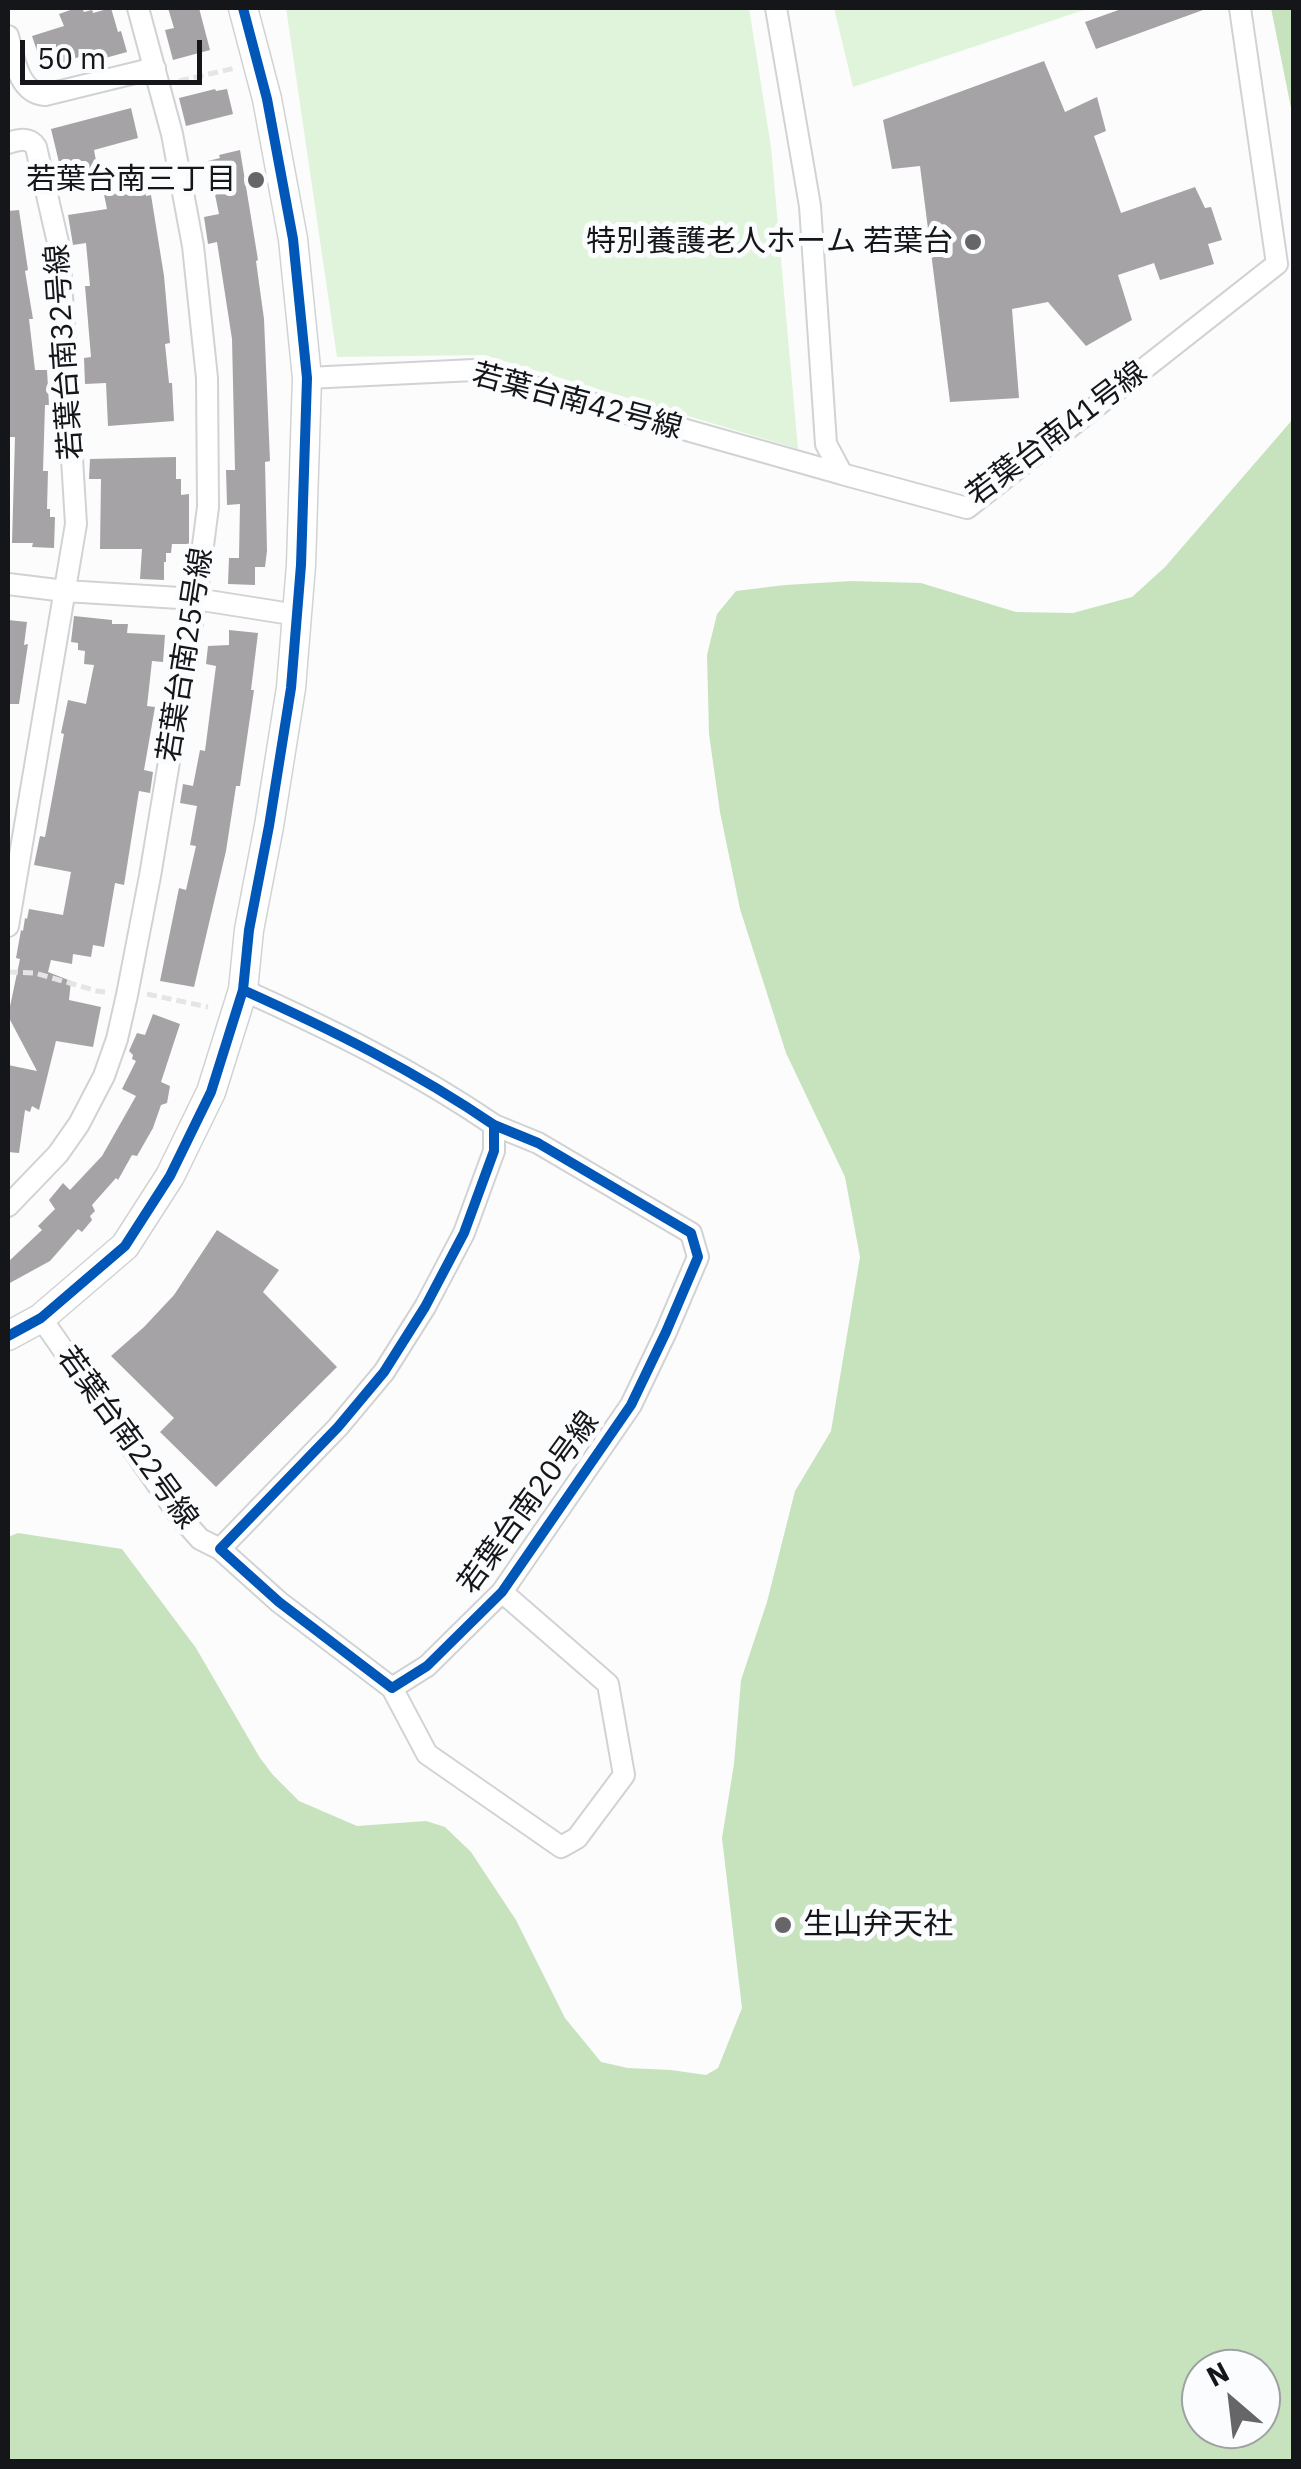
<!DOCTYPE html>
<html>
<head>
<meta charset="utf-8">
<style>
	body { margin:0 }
	#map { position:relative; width:1301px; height:2469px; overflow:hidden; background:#fcfcfc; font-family:"IBM Plex Sans",sans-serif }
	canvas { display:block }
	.frame { position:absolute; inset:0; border:10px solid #15161a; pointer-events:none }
	.north { position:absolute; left:1181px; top:2349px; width:100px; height:100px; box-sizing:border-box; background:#fbfcfd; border:2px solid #9fa0a2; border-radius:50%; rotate:332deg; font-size:28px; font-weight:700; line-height:40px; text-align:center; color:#15161a }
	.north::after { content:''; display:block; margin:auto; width:35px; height:45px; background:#666669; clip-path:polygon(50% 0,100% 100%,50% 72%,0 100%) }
	.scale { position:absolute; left:20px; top:40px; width:182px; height:45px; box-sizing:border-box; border:5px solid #15161a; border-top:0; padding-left:12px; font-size:30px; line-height:35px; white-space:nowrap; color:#15161a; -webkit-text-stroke:8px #fbfcfd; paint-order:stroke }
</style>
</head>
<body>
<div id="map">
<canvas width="1301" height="2469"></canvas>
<div class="frame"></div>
<div class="north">N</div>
<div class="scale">50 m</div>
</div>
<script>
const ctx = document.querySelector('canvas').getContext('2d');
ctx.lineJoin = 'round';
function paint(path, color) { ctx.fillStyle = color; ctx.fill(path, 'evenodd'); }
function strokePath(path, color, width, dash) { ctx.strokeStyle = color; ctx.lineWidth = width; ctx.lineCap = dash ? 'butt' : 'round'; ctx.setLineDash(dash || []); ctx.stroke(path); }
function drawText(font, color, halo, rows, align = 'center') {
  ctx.font = font + ' "IBM Plex Sans","Noto Sans JP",sans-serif'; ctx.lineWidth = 10; ctx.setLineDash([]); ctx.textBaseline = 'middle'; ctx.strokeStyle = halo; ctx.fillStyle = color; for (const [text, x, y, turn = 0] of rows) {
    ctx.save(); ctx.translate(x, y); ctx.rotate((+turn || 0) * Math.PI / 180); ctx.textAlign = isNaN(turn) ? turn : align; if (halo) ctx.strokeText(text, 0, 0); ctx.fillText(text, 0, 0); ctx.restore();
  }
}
const green = new Path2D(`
	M 286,8 L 749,8 L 771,147 L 798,449 L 484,355 L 337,357 Z
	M 834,8 L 1090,8 L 853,87 Z`);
const forest = new Path2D(`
	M 1271,8 L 1293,8 L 1293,118 Z
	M 1293,419 L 1293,2461 L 8,2461 L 8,1537 L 18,1533 L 122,1549 L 196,1648 L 260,1758 L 273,1775 L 299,1801 L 357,1826 L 426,1821 L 445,1827 L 471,1852 L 516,1920 L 565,2018 L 601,2062 L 628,2068 L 671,2070 L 706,2075 L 718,2068 L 742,2008 L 722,1838 L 734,1764 L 741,1680 L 767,1602 L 795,1491 L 831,1431 L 860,1257 L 845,1177 L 786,1053 L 740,909 L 720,812 L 709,734 L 707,655 L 717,614 L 736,591 L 785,585 L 851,581 L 921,583 L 1016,612 L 1073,613 L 1132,597 L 1165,567 ZM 1201,2369 L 1261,2369 L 1261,2429 L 1201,2429 Z`);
const building = new Path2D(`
	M 76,8 L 82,8 L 84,12 L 92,10 L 93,13 L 111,8 L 118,32 L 121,31 L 127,52 L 87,63 L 85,55 L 43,69 L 32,36 L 64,26 L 59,14 Z
	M 168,8 L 199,8 L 210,50 L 173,60 L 165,30 L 174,28 Z
	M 1124,8 L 1202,8 L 1203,10 L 1096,49 L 1085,22 Z
	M 1044,61 L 1065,112 L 1097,97 L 1106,131 L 1094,136 L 1121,213 L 1195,187 L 1205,208 L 1211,207 L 1222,240 L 1208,244 L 1214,264 L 1160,280 L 1154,263 L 1118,275 L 1132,320 L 1086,346 L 1048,302 L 1012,309 L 1019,398 L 950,402 L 920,166 L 892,169 L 883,120 Z
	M 215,89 L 216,91 L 227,89 L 233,114 L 186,126 L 179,98 Z
	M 131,108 L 138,138 L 94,150 L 97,166 L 62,175 L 51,129 Z
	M 240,150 L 258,260 L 256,261 L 264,319 L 270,461 L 265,462 L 267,551 L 265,567 L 255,567 L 255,585 L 228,584 L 229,558 L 239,558 L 240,504 L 227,505 L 226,470 L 235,470 L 232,339 L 217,242 L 208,244 L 204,217 L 219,214 L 208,161 L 220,158 L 219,155 Z
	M 142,171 L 146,196 L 151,195 L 164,276 L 170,343 L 165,344 L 169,383 L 172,383 L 174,421 L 108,426 L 106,383 L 85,384 L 84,358 L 91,357 L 85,286 L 90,286 L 86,243 L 73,245 L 68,215 L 107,209 L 101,180 Z
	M 19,210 L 28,270 L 25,271 L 33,319 L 29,319 L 35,370 L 47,370 L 49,405 L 45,405 L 43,471 L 48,471 L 47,509 L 50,509 L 50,517 L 55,517 L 54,548 L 32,547 L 33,543 L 12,543 L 15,437 L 8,437 L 8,211 Z
	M 176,457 L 176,479 L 181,479 L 181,495 L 189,494 L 189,544 L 172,544 L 171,553 L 166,553 L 166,562 L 164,562 L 164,580 L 140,579 L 142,549 L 100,549 L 101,479 L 89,479 L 90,459 Z
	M 74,616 L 112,620 L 112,624 L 128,624 L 127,633 L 165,635 L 163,662 L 152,661 L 147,706 L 155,707 L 144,770 L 153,772 L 150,793 L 139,791 L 124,885 L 115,883 L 104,947 L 93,945 L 91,957 L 73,954 L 72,964 L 51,960 L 48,972 L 71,981 L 69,1000 L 101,1007 L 93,1047 L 56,1041 L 39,1110 L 32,1106 L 30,1112 L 25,1110 L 19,1153 L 8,1152 L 8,1065 L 37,1071 L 8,1016 L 20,959 L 16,958 L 21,930 L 23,931 L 25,918 L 27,919 L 29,909 L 63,915 L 71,872 L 34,865 L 40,836 L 45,837 L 64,734 L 61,733 L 68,700 L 86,704 L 94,665 L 84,664 L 85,651 L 78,650 L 78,643 L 71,642 Z
	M 8,620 L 27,622 L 24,645 L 28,644 L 19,704 L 8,704 Z
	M 229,630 L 258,633 L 251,690 L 254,690 L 240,786 L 236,786 L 226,851 L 194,987 L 160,981 L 179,888 L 186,890 L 196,846 L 190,845 L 197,806 L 180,803 L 183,784 L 193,786 L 200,750 L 205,751 L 216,666 L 206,664 L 208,646 L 229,645 Z
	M 153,1014 L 180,1024 L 161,1082 L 170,1086 L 167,1103 L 161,1105 L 153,1128 L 137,1156 L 132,1155 L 118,1180 L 116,1178 L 92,1205 L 95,1211 L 90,1216 L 92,1220 L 82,1232 L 78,1229 L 50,1261 L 8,1284 L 8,1262 L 42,1230 L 38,1226 L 55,1209 L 49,1200 L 63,1183 L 70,1190 L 102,1156 L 136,1096 L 122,1089 L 136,1061 L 132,1059 L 133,1055 L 129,1051 L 137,1033 L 145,1035 Z
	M 217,1230 L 279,1270 L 263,1292 L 337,1367 L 216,1487 L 160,1432 L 174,1418 L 111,1356 L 144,1327 L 174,1295 Z`);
const path = new Path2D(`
	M 179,81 L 235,68
	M 8,972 L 35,973 L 97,991 L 105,992
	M 147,994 L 208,1007`);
const street = new Path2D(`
	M 776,8 L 810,206 L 826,444 L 842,474 L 967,508 L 1277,264 L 1240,8
	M 8,36 C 14,57 18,93 45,95 L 155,68
	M 8,143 C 18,140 29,136 36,147 L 59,247 L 76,524 L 8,926
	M 307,378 L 474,370 L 842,474
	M 8,584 L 65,591 L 196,599 L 297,615
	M 243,990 C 330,1029 415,1071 494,1125 L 494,1151 L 464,1233 L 425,1307 L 384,1372 L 338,1427 L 220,1549 L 279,1602 L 392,1688 L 427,1666 L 502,1592 L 631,1405 L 666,1332 L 698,1257 L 691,1233 L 538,1143 L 494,1125
	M 8,1206 L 58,1154 L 79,1124 L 104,1076 L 117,1039 L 127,995 L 150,876 L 196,599 L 208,507 L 207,378 L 193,246 L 172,134 L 138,8
	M 41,1318 L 178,1514 L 200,1539 L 220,1549
	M 392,1688 L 427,1754 L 561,1847 L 577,1838 L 624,1775 L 608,1684 L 502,1592`);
const secondary = new Path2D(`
	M 8,1336 L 41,1318 L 125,1246 L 170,1176 L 211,1092 L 243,990 L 249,930 L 269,826 L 291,688 L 301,565 L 307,378 L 293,239 L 267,99 L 243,8`);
const cycleway = new Path2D(`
	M 243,990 C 330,1029 415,1071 494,1125 L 494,1151 L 464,1233 L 425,1307 L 384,1372 L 338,1427 L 220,1549 L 279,1602 L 392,1688 L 427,1666 L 502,1592 L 631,1405 L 666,1332 L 698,1257 L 691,1233 L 538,1143 L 494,1125
	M 8,1336 L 41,1318 L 125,1246 L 170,1176 L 211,1092 L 243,990 L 249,930 L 269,826 L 291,688 L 301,565 L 307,378 L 293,239 L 267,99 L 243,8`);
const markers = [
	[256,180,10,"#666669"],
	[973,242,10,"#666669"],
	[783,1925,10,"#666669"]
];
const poiNames = [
	["若葉台南三丁目",236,180],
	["特別養護老人ホーム 若葉台",953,242],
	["生山弁天社",803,1925,"left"]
];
const streetNames = [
	["若葉台南32号線",65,352,-94],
	["若葉台南42号線",577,402,15],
	["若葉台南41号線",1057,434,-37],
	["若葉台南25号線",186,655,-81],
	["若葉台南22号線",127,1438,54],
	["若葉台南20号線",529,1503,-54]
];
paint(green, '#e0f4db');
paint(forest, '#c6e3be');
paint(building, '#a5a3a5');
strokePath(street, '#d1d2d3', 24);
strokePath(secondary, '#d1d2d3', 31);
strokePath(path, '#e5e5e6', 5, [10, 5]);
strokePath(street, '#fff', 20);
strokePath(secondary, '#fff', 28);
strokePath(cycleway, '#0057b8', 10);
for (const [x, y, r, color] of markers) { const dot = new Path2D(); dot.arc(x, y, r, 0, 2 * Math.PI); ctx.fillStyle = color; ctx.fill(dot); strokePath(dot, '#fbfcfd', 4); }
drawText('30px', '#15161a', '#fbfcfd', poiNames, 'right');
drawText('30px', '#15161a', '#fbfcfd', streetNames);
</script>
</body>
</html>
